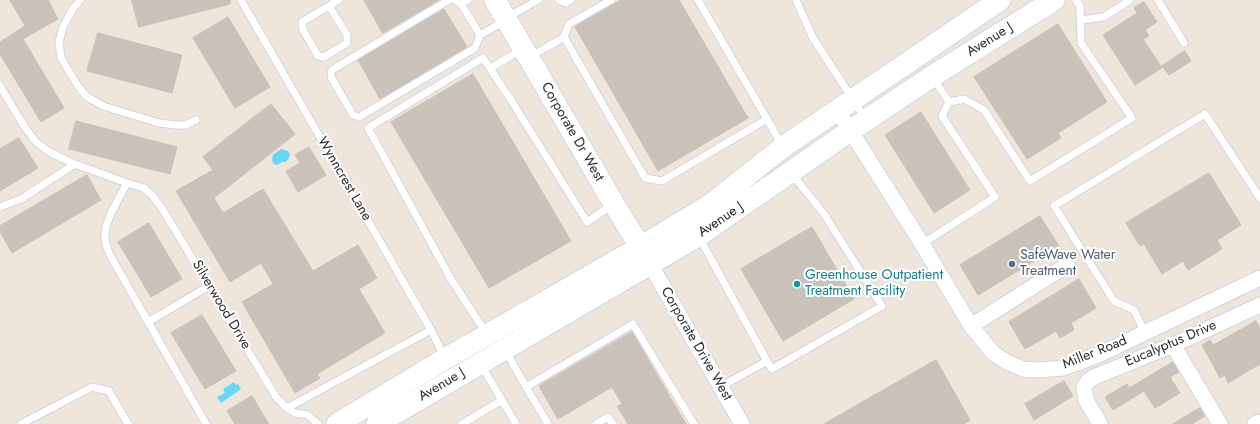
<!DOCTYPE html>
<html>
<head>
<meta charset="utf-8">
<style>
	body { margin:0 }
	canvas { display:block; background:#eee5db }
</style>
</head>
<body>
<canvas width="1260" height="424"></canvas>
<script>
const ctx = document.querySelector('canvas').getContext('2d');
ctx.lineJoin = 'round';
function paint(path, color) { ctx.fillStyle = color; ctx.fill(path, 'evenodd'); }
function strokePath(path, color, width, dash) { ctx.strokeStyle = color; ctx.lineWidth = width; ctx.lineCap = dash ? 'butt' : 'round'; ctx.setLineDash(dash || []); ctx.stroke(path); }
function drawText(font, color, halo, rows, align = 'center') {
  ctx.font = font + ' Jost,sans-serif'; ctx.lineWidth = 4; ctx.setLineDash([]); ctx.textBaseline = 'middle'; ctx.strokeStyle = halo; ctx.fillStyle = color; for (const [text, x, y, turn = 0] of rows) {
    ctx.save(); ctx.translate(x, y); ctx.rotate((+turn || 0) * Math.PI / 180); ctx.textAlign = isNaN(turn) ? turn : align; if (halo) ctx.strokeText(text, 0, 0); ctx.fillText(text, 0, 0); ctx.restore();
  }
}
const water = new Path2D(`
	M 281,149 L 288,151 L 290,154 L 288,160 L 285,162 L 282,162 L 277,165 L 274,164 L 272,160 L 273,155 Z
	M 234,382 L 236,385 L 238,384 L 241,389 L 221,403 L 217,397 L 225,393 L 223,389 Z`);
const building = new Path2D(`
	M 10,0 L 48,0 L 58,19 L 23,39 L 64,108 L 41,122 L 0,54 L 0,42 L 25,26 Z
	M 132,0 L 230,0 L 230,4 L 139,27 Z
	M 364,0 L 439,0 L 383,33 Z
	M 621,0 L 679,0 L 748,118 L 658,171 L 575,27 Z
	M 1144,2 L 1157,22 L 1145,30 L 1149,36 L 1143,39 L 1162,68 L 1135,85 L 1103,35 L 1137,13 L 1134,8 Z
	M 444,9 L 467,47 L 380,99 L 358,60 Z
	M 228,17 L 270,87 L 235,108 L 193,38 Z
	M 1058,24 L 1107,102 L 1058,133 L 1061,138 L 1027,159 L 974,77 Z
	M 98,33 L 182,55 L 172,93 L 87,71 Z
	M 1185,51 L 1191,61 L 1169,75 L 1162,66 Z
	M 473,74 L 571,241 L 489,288 L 391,122 Z
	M 271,104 L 295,134 L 214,198 L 223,213 L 263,189 L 313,271 L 358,245 L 377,278 L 359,289 L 385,333 L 317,374 L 320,378 L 295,393 L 242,302 L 273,284 L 261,263 L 230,282 L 176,191 L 213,170 L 203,157 Z
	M 921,112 L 970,190 L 934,213 L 885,135 Z
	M 76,121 L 177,147 L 170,174 L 69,149 Z
	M 19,138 L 38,168 L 0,191 L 0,149 Z
	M 309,147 L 326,175 L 298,192 L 286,171 L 300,163 L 295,155 Z
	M 1209,173 L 1241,225 L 1217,240 L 1222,249 L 1188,270 L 1183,261 L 1162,274 L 1144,244 L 1140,246 L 1126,223 Z
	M 87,175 L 101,200 L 12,253 L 0,232 L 0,226 Z
	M 1040,216 L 1059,246 L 978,295 L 960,265 Z
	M 149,223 L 182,279 L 151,297 L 118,242 Z
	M 812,227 L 854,299 L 783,341 L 741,269 Z
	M 1079,279 L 1096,308 L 1071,323 L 1074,330 L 1060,338 L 1056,331 L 1025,349 L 1009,322 Z
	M 202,315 L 236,371 L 205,389 L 171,333 Z
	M 1256,321 L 1260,329 L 1260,364 L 1228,383 L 1225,375 L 1220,378 L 1202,345 L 1210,340 L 1213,345 Z
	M 632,332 L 686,424 L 628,424 L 617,406 L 622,404 L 612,387 L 558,419 L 539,386 Z
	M 936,360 L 970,420 L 964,424 L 824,424 Z
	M 1173,362 L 1179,372 L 1170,377 L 1180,393 L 1155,408 L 1144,391 L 1113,410 L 1105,397 L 1127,384 L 1129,388 Z
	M 1064,381 L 1073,396 L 1034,420 L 1025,404 Z
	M 252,396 L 269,424 L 235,424 L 227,411 Z
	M 1200,408 L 1205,416 L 1192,424 L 1173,424 Z`);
const lane = new Path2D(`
	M 80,0 L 72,10 L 63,27 L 59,42 L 61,58 L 78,86 L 86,96 L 103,106 L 159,123 L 175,125 L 185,125 L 196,120
	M 241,0 L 431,330 L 445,358
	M 449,0 L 332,70 L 331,77 L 353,115 L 359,117 L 475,48 L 480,35 L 505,21
	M 455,0 L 461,4 L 468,0
	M 559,0 L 566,3 L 571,0
	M 698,0 L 782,145
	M 796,0 L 813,38 L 865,118
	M 1158,0 L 1184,43
	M 461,4 L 480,35
	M 329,6 L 347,35 L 347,43 L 324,57 L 318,56 L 303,30 L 302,22 L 339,0
	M 508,17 L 538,0
	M 1081,20 L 1104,17 L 1130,0
	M 564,37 L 645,178 L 662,181 L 767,119
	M 530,57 L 564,37 L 569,24 L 611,0
	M 491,68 L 522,49
	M 933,78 L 949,102 L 964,99 L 984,110 L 1030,181 L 1132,118 L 1081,43 L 1080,6 L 1076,0
	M 0,86 L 24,126 L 36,142 L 51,153 L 75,164 L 127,183 L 144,188 L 152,195 L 163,210 L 276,397 L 287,408 L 295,413 L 308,415 L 318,424
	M 127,183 C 119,199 103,222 105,240 C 106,245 108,251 110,255 L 206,424
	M 0,207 L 21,199 L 75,164
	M 699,237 L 767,361
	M 922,244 L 995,197 L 942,116 L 949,102
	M 148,322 L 209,286
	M 486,333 L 451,279 L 368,128 L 483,58 L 511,100 L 587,222 L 612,205
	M 1145,333 L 1134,310 L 1114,301 L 1054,206 L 1205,114 L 1260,198
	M 505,350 L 526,387 L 633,324 L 694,424
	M 481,365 L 516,424
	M 526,387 L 548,424
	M 720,387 L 767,361 L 772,369 L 882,306 L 824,214 L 792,174
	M 287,408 L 431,330
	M 21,424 L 92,387 L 109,391 L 128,424
	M 462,424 L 502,400
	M 596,424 L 608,417 L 613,424`);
const street = new Path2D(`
	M 838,111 L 922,244 L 971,326 L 993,353 L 1007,362 L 1023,369 L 1037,370 L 1063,368 L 1096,356 L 1260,278
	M 650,264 L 742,424
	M 971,326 L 1067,265
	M 1173,345 L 1220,424
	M 1100,424 L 1086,400 L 1084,387 L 1088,381 L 1094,377 L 1173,345 L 1260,305
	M 1255,424 L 1260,422`);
const secondary = new Path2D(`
	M 495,0 L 614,204 L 647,258
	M 337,424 L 445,359 L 640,247 L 710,205 L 783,147 L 1000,0
	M 377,424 L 698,236 L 850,131 L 931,77 L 1054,0`);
const markers = [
	[1012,264,4,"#5c6f8a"],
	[797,284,4,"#0f9aa8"]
];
const streetNames = [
	["Avenue J",990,40,-32],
	["Corporate Dr West",572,132,60],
	["Wynncrest Lane",344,179,60],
	["Avenue J",721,220,-34],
	["Silverwood Drive",221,305,59],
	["Corporate Drive West",696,344,60],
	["Eucalyptus Drive",1171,344,-23],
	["Miller Road",1095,353,-22],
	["Avenue J",442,385,-31]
];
const serviceNames = [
	["SafeWave Water",1020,256],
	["Treatment",1020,272]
];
const cultureNames = [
	["Greenhouse Outpatient",805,276],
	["Treatment Facility",805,292]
];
paint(water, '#63d9fa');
paint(building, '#c9c2bb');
strokePath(building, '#c9c1b4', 1);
strokePath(lane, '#d0d5e5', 9);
strokePath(street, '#d0d5e5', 17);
strokePath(secondary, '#d0d5e5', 23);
strokePath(lane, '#fff', 7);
strokePath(street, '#fff', 15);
strokePath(secondary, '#fff', 21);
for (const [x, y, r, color] of markers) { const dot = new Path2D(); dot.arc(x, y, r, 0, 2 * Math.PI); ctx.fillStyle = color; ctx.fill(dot); strokePath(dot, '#fff', 1.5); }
drawText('14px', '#2a2a2a', '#fff', streetNames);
drawText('14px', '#4e5e75', '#fff', serviceNames, 'left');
drawText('14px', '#0d838f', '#fff', cultureNames, 'left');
</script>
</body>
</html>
